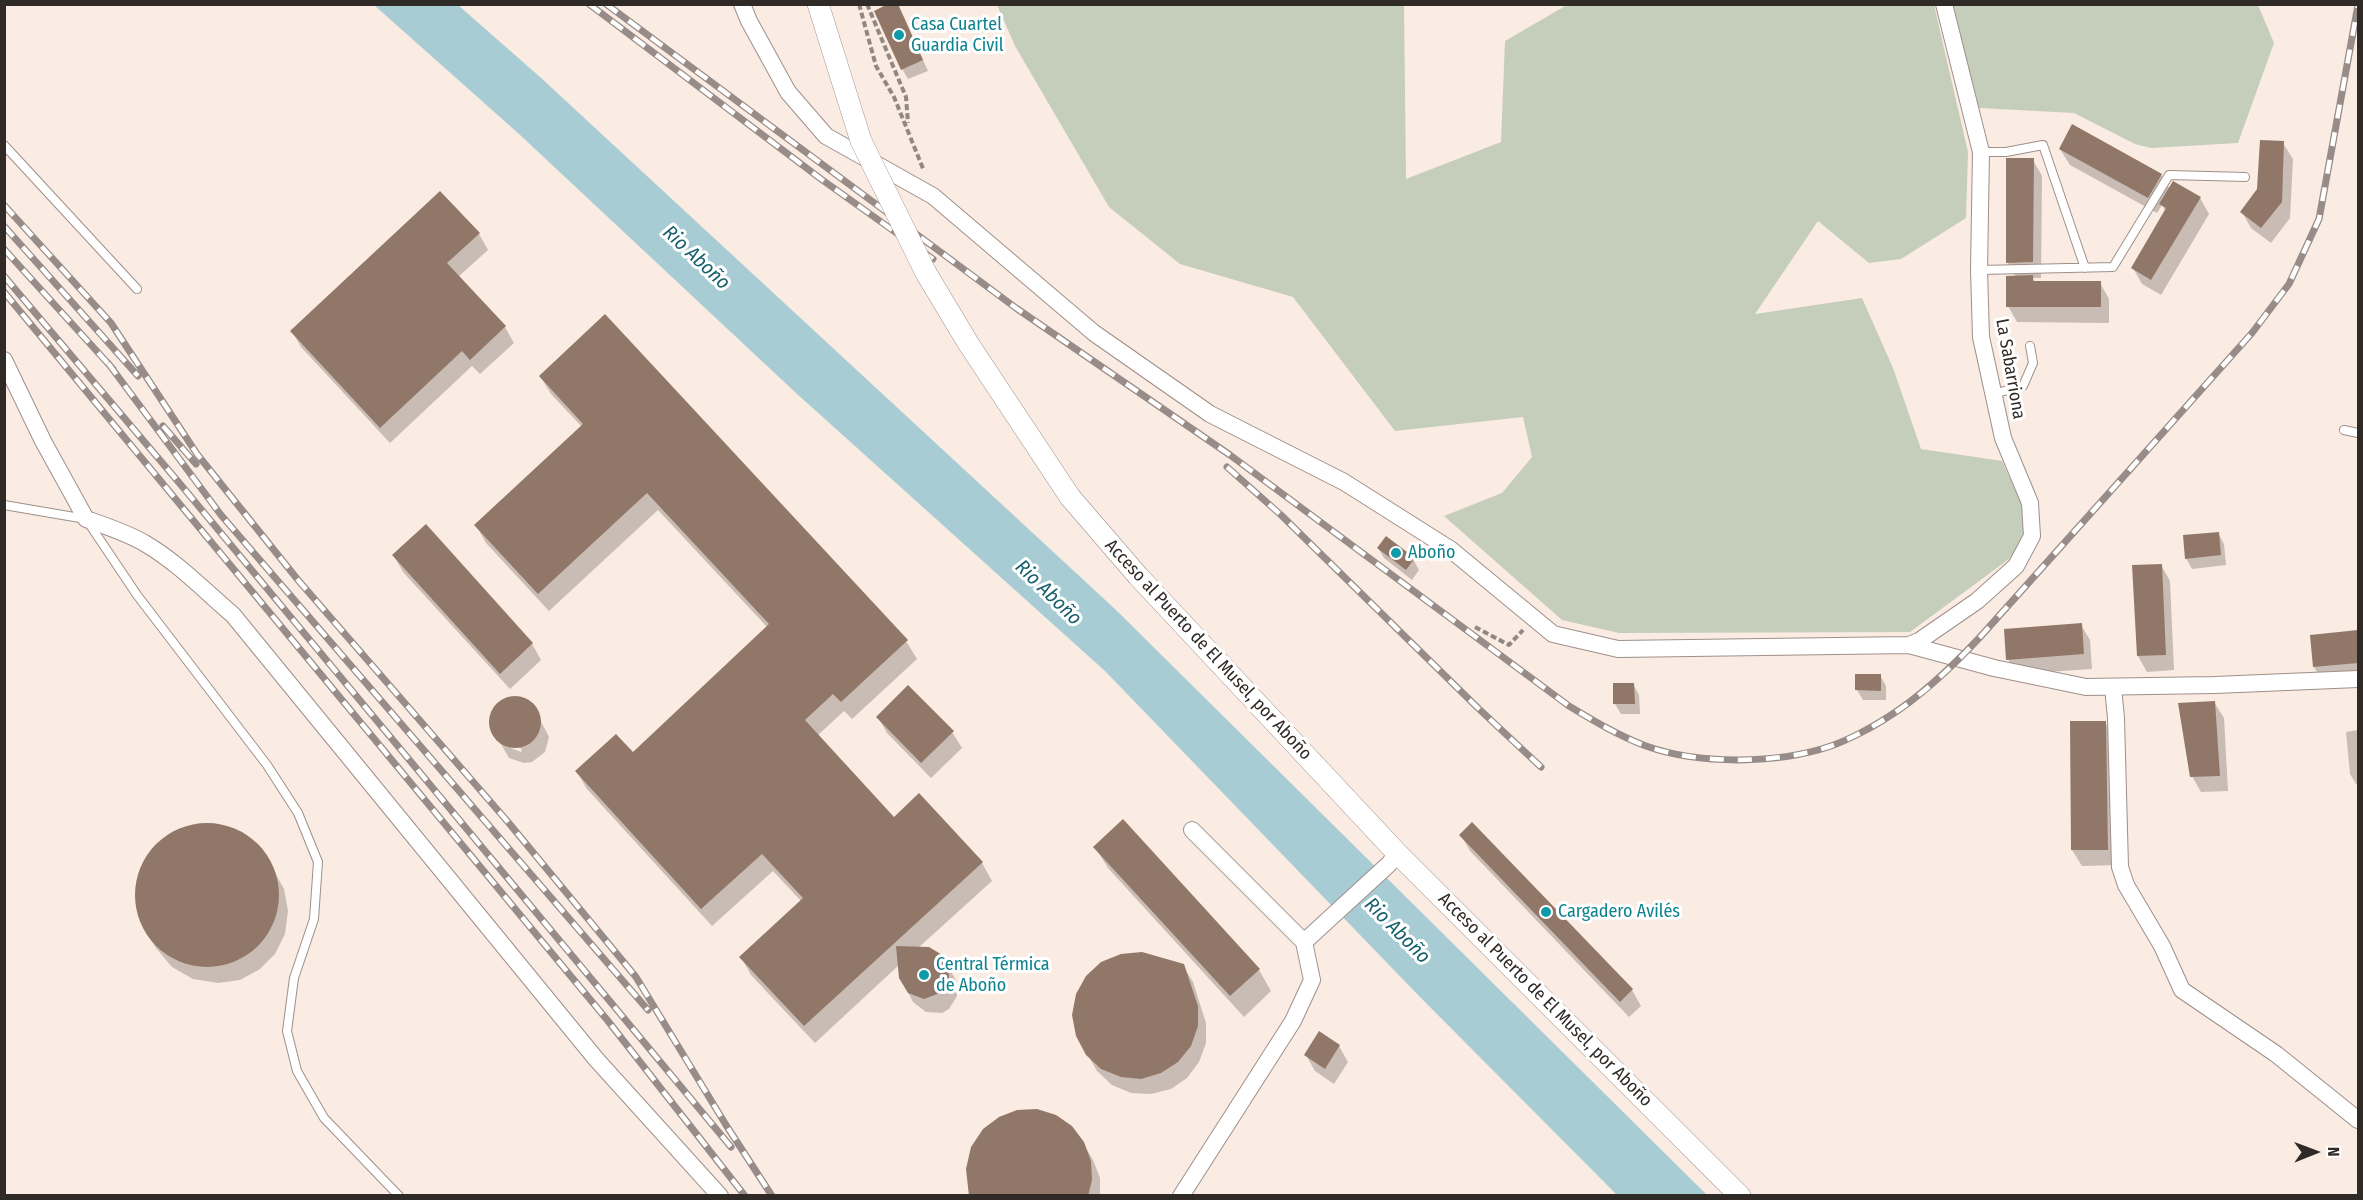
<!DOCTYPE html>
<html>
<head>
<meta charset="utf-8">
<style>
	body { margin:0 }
	#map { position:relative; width:2363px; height:1200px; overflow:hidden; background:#faebe3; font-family:"Fira Sans Condensed",sans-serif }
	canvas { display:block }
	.frame { position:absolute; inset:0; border:6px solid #302a27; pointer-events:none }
	.north { position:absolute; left:2285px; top:1122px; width:60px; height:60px; -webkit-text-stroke:4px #fff; paint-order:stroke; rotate:89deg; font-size:16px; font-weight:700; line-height:24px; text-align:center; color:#302a27 }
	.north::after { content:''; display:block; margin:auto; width:21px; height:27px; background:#302a27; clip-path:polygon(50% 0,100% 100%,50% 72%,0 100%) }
</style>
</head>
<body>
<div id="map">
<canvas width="2363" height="1200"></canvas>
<div class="frame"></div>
<div class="north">N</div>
</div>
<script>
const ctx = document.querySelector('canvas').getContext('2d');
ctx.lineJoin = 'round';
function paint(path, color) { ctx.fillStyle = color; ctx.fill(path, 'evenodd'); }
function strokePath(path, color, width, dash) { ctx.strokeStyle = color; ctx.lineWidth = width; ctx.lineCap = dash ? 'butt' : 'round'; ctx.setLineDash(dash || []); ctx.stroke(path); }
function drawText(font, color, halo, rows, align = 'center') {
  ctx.font = font + ' "Fira Sans Condensed",sans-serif'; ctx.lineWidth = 6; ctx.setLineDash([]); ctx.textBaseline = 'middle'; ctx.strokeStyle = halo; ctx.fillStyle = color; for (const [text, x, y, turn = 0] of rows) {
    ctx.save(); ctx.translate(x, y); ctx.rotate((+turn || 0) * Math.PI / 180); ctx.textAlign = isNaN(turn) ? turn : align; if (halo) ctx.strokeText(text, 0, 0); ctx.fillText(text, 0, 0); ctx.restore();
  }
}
const green = new Path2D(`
	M 997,5 L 1404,5 L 1406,179 L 1501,142 L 1505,41 L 1567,5 L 1934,5 L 1968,152 L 1966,218 L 1901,259 L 1869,263 L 1818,221 L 1755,314 L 1862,298 L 1893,368 L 1921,449 L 2002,461 L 2022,505 L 2024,537 L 2009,559 L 1910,632 L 1619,633 L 1562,620 L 1444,516 L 1502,493 L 1532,457 L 1523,417 L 1395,431 L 1293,297 L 1180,264 L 1109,207 L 1015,46 Z
	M 1952,5 L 2258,5 L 2274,43 L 2238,143 L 2151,148 L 2135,144 L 2074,113 L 1979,108 Z`);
const water = new Path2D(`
	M 374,5 L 458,5 L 540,77 L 1116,610 L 1707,1195 L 1617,1195 L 1420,997 L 1105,671 L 796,393 L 519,134 Z`);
const shadow = new Path2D(`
	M 902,13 L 928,71 L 908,79 L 902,69 Z
	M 2283,143 L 2293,159 L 2290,218 L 2271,243 L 2251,228 L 2242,212 L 2259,189 Z
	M 2060,149 L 2161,175 L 2170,189 L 2200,198 L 2209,214 L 2161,295 L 2142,284 L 2133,268 L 2166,212 L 2162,205 L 2157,213 L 2070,165 Z
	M 2033,160 L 2042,176 L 2041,278 L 2033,278 L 2035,282 L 2100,283 L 2109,299 L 2109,323 L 2017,322 L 2008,306 L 2016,277 L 2008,263 Z
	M 479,234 L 488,250 L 458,277 L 505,327 L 514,343 L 480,374 L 472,366 L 390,443 L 301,347 L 292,331 Z
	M 540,376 L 906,641 L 917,659 L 852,719 L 844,711 L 818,735 L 894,819 L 982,863 L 992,881 L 918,948 L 942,957 L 956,980 L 957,996 L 949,1009 L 942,1013 L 926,1012 L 913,1002 L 901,978 L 899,965 L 815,1043 L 751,975 L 741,957 L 801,901 L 773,871 L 712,926 L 587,789 L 577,772 L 633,754 L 768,628 L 658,510 L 549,611 L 486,543 L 476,525 L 582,427 L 551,394 Z
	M 426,526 L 532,644 L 541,660 L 510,689 L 403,572 L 394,556 Z
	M 2218,533 L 2224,544 L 2226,565 L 2192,569 L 2186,558 Z
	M 1378,548 L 1413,559 L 1419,570 L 1412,580 L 1384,558 Z
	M 2161,565 L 2170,581 L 2174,670 L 2147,672 L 2138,656 Z
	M 2081,625 L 2090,640 L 2092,669 L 2016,674 L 2008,659 Z
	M 2358,632 L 2358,673 L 2320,677 L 2314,667 L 2311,636 Z
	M 1857,675 L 1880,675 L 1886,686 L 1886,700 L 1863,700 L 1857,690 Z
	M 1633,684 L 1639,695 L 1640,714 L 1621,714 L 1615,704 L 1615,685 Z
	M 507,697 L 519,698 L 533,706 L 549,737 L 545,752 L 532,762 L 524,763 L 509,758 L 501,744 L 521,752 L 522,749 L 499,740 L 491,727 L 493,711 Z
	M 2214,702 L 2224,718 L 2228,791 L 2201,792 L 2192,776 Z
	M 878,717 L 952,732 L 962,748 L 931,778 L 887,733 Z
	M 2105,723 L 2114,738 L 2117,865 L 2082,866 L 2072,850 Z
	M 2358,730 L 2358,784 L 2356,784 L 2350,774 L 2346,732 Z
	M 206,824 L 228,827 L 248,837 L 264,853 L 284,889 L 288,911 L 285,934 L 275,954 L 260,969 L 240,980 L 218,983 L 193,979 L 172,967 L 156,948 L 146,932 L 137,908 L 137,884 L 145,860 L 161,841 L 182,828 Z
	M 1461,835 L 1632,990 L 1641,1006 L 1629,1017 L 1470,851 Z
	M 1095,847 L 1259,970 L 1271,991 L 1244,1017 L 1108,868 Z
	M 1183,966 L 1193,982 L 1206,1023 L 1206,1043 L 1199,1062 L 1187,1078 L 1171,1089 L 1151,1094 L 1131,1093 L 1112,1085 L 1097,1071 L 1077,1036 Z
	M 1339,1046 L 1348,1062 L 1334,1084 L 1315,1071 L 1306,1055 Z
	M 1083,1143 L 1093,1160 L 1100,1178 L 1100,1196 L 972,1196 Z`);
const building = new Path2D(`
	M 888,4 L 898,4 L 923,60 L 901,70 L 874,11 Z
	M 2072,124 L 2162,174 L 2148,198 L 2059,149 Z
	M 2260,140 L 2284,141 L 2282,202 L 2261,228 L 2240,212 L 2257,189 Z
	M 2006,158 L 2034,158 L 2033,262 L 2006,263 Z
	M 2173,181 L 2201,197 L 2151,280 L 2131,268 L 2166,208 L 2159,204 Z
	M 440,191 L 480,233 L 447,263 L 506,326 L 470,360 L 462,351 L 380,428 L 290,331 Z
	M 2033,275 L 2033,281 L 2101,281 L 2101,307 L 2006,307 L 2006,276 Z
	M 605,314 L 908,640 L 841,702 L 833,694 L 805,720 L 894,817 L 919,793 L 983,862 L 804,1026 L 739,957 L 803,898 L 762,854 L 701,909 L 575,771 L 616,734 L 633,752 L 769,624 L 647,493 L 538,594 L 474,525 L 583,424 L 539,376 Z
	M 426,524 L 533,643 L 500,674 L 392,555 Z
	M 2219,532 L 2221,555 L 2185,559 L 2183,535 Z
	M 1386,536 L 1415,558 L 1406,570 L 1377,548 Z
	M 2162,564 L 2166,655 L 2137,656 L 2132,565 Z
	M 2082,623 L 2084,654 L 2006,660 L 2004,629 Z
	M 2358,630 L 2358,663 L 2313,667 L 2310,635 Z
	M 1855,674 L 1881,674 L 1881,691 L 1855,690 Z
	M 1613,683 L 1634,683 L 1635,704 L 1613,704 Z
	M 908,685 L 954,731 L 921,763 L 876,717 Z
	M489 722a26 26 0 1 1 52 0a26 26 0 1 1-52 0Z
	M 2215,701 L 2220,776 L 2190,777 L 2178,703 Z
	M 2070,721 L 2106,721 L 2108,850 L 2071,850 Z
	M 1123,819 L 1260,969 L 1230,996 L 1093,847 Z
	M 1472,822 L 1633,989 L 1620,1002 L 1459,835 Z
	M135 895a72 72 0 1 1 144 0a72 72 0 1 1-144 0Z
	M 896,946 L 929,947 L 944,956 L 948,963 L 949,979 L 940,993 L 924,999 L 908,993 L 899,978 Z
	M 1142,952 L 1184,964 L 1198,1006 L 1198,1026 L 1191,1046 L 1178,1062 L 1161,1073 L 1141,1079 L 1121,1077 L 1101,1069 L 1086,1055 L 1076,1036 L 1072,1015 L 1076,994 L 1086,976 L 1101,962 L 1121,954 Z
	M 1319,1031 L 1340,1045 L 1325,1069 L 1304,1055 Z
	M 1037,1109 L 1056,1115 L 1072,1126 L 1084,1142 L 1091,1161 L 1092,1180 L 1088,1196 L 969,1196 L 966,1169 L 971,1147 L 983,1129 L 999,1117 L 1017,1110 Z`);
const path = new Path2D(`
	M 859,4 L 876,66 L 894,97 L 924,171
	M 867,4 L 906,97 L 908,123
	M 1475,627 L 1509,645 L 1523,630`);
const service = new Path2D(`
	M 4,145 L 137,289
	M 1981,152 L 2006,152 L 2043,145 L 2085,268
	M 1979,270 L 2113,267 L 2169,175 L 2245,177
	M 1993,394 L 2023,386 L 2033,363 L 2030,346
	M 2344,430 L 2358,433
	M 4,505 L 86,519 L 137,595 L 267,765 L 298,813 L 318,862 L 314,919 L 294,978 L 287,1031 L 297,1071 L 324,1118 L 399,1196`);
const minor = new Path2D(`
	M 742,4 L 749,21 L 788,92 L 826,136 L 933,196 L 1094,333 L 1210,414 L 1344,482 L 1450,549 L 1553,634 L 1618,649 L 1909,645 L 1994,668 L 2086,687 L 2215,685 L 2358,679
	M 4,360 L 43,441 L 86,519 C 106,526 128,533 146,544 C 178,563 205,591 233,615 L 596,1059 L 720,1196
	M 1909,645 L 1919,641 L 1977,601 L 2016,566 L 2032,536 L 2030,503 L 2003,438 L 1981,337 L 1979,270 L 1981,152 L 1944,4
	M 2113,687 L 2116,718 L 2120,867 L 2126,885 L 2162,946 L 2182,990 L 2276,1054 L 2358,1120
	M 1304,942 L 1389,864 L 1397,853
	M 1181,1196 L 1293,1021 L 1312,980 L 1304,942 L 1192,830`);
const tertiary = new Path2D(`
	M 818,4 L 829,39
	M 1138,576 L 1397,853 L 1740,1196`);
const rail = new Path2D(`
	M 589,4 L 821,179 L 933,259
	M 606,4 L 1016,308 L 1230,455 L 1569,706 C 1594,721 1619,736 1646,746 C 1699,765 1778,764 1831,746 C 1848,740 1873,727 1888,717 C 1923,695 1953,666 1981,636 L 2252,333 L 2289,284 L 2319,219 L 2358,5
	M 4,205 L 111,323 L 197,454 L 298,580 L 508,822 L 636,977 L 726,1125 L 772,1196
	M 4,226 L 138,376
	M 4,249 L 113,369
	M 4,276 L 181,485 L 731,1147
	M 4,292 L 608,1021 L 745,1196
	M 108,363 L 221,515 L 648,1010
	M 163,426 L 196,464
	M 1227,467 L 1281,515 L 1479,709 L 1541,767`);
const tertiaryBridge = new Path2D(`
	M 829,39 L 861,141 L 926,273 L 968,343 L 1070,497 L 1138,576`);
const markers = [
	[899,35,6,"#0f9aa8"],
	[1396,553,6,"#0f9aa8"],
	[1546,912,6,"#0f9aa8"],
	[924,975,6,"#0f9aa8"]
];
const cultureNames = [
	["Casa Cuartel",911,25],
	["Guardia Civil",911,46],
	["Aboño",1408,553],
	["Cargadero Avilés",1558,912],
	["Central Térmica",936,965],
	["de Aboño",936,986]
];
const streetNames = [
	["La Sabarriona",2010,369,80],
	["Acceso al Puerto de El Musel, por Aboño",1208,650,47],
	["Acceso al Puerto de El Musel, por Aboño",1545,1000,45]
];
const waterNames = [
	["Rio Aboño",696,258,43],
	["Rio Aboño",1048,593,44],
	["Rio Aboño",1397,931,45]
];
paint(green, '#c5cebb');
paint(water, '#a8ccd4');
paint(shadow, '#0003');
paint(building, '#917767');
strokePath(service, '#9e9089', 10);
strokePath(minor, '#9e9089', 18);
strokePath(tertiary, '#9e9089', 22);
strokePath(path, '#928882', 4, [6, 3]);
strokePath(service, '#fff', 8);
strokePath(minor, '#fff', 16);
strokePath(tertiary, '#fff', 21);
strokePath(rail, '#978c87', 7);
strokePath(rail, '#fff', 4.5, [14]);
strokePath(tertiaryBridge, '#9e9089', 22, []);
strokePath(tertiaryBridge, '#fff', 21);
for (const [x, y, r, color] of markers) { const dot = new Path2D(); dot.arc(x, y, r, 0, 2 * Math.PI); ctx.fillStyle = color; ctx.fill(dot); strokePath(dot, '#fff', 2); }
drawText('18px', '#0d838f', '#fff', cultureNames, 'left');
drawText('18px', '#302a27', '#fff', streetNames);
drawText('italic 20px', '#18606d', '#fff', waterNames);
</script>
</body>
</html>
